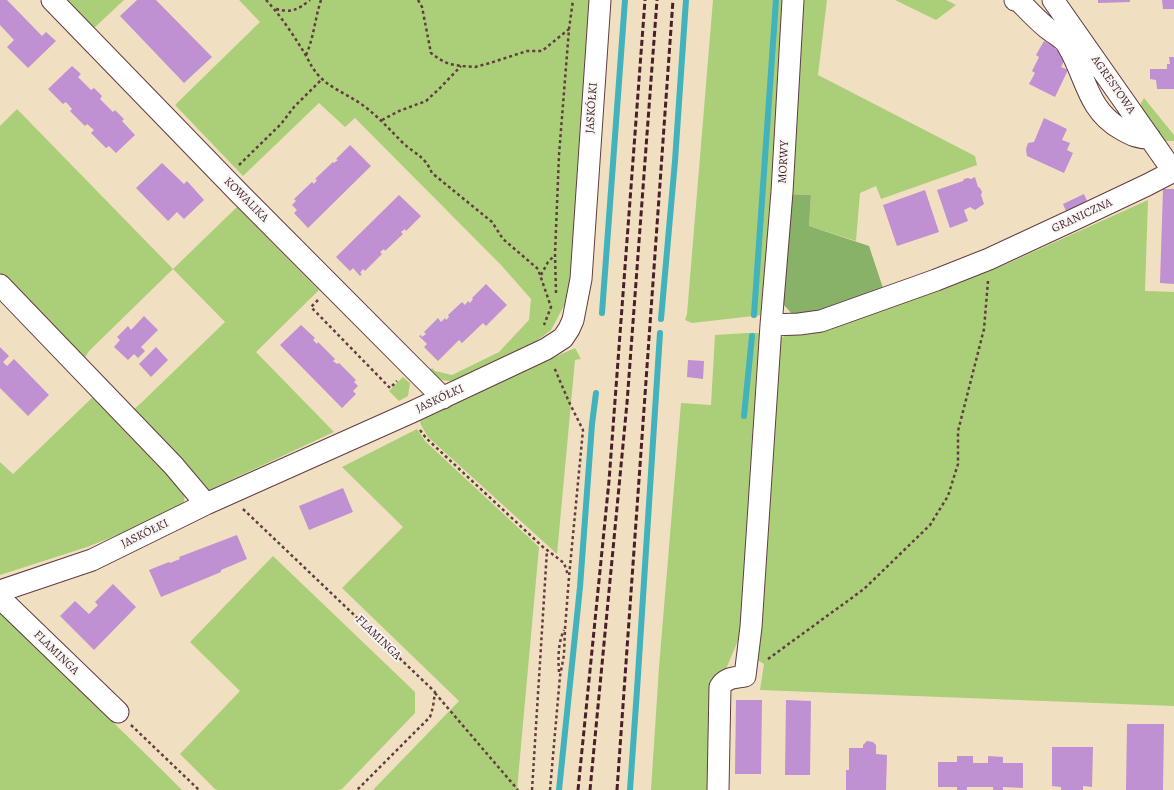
<!DOCTYPE html>
<html>
<head>
<meta charset="utf-8">
<style>
	body { margin:0 }
	canvas { display:block; background:#f0dfc0 }
</style>
</head>
<body>
<canvas width="1174" height="790"></canvas>
<script>
const ctx = document.querySelector('canvas').getContext('2d');
ctx.lineJoin = 'round';
function paint(path, color) { ctx.fillStyle = color; ctx.fill(path, 'evenodd'); }
function strokePath(path, color, width, dash) { ctx.strokeStyle = color; ctx.lineWidth = width; ctx.lineCap = dash ? 'butt' : 'round'; ctx.setLineDash(dash || []); ctx.stroke(path); }
function drawText(font, color, halo, rows, align = 'center') {
  ctx.font = font + ' Alegreya,serif'; ctx.lineWidth = 4; ctx.setLineDash([]); ctx.textBaseline = 'middle'; ctx.strokeStyle = halo; ctx.fillStyle = color; for (const [text, x, y, turn = 0] of rows) {
    ctx.save(); ctx.translate(x, y); ctx.rotate((+turn || 0) * Math.PI / 180); ctx.textAlign = isNaN(turn) ? turn : align; if (halo) ctx.strokeText(text, 0, 0); ctx.fillText(text, 0, 0); ctx.restore();
  }
}
const green = new Path2D(`
	M 66,0 L 124,0 L 94,28 Z
	M 239,0 L 592,0 L 573,266 L 566,302 L 551,330 L 531,345 L 453,381 C 441,381 437,379 428,371 L 432,368 L 435,371 L 452,375 L 499,352 L 529,320 L 531,299 L 501,265 L 355,118 L 345,127 L 319,103 L 243,176 L 175,105 L 260,22 Z
	M 713,0 L 827,0 L 818,75 L 975,156 L 977,165 L 881,199 L 876,186 L 860,193 L 856,241 L 809,226 L 811,195 L 774,193 L 762,315 L 692,323 L 685,320 L 687,314 Z
	M 895,0 L 946,0 L 956,5 L 936,20 Z
	M 1144,98 L 1174,135 L 1174,141 L 1162,141 L 1141,111 L 1141,103 Z
	M 17,109 L 173,269 L 237,207 L 319,290 L 256,352 L 334,432 L 207,491 L 133,410 L 141,403 L 225,322 L 173,269 L 89,351 L 84,359 L 0,275 L 0,126 Z
	M 1148,200 L 1145,291 L 1174,292 L 1174,706 L 760,690 L 764,664 L 754,658 L 779,339 L 792,333 L 813,332 L 1002,266 Z
	M 747,333 L 758,333 L 763,336 L 742,631 L 726,669 L 713,790 L 651,790 L 659,667 L 681,403 L 711,405 L 715,335 Z
	M 575,348 L 581,359 L 575,360 L 557,554 L 428,437 L 421,425 L 419,417 Z
	M 403,377 L 410,383 L 408,396 L 399,401 L 389,391 Z
	M 97,393 L 185,490 L 184,503 L 157,519 L 87,547 L 0,575 L 0,462 L 13,474 Z
	M 417,429 L 425,441 L 539,547 L 517,790 L 373,790 L 459,701 L 342,588 L 403,527 L 342,467 Z
	M 273,556 L 415,692 L 415,713 L 342,789 L 338,790 L 218,790 L 215,789 L 180,754 L 240,691 L 190,642 Z
	M 0,612 L 164,772 L 182,790 L 0,790 Z`);
const forest = new Path2D(`
	M 787,194 L 811,195 L 809,226 L 869,246 L 883,288 L 828,310 L 793,315 L 783,304 Z`);
const stream = new Path2D(`
	M 602,313 L 625,0
	M 754,315 L 776,0
	M 661,319 L 675,161 L 686,0
	M 744,416 L 752,336
	M 559,790 L 580,587 L 592,424 L 596,393
	M 630,790 L 637,690 L 660,333`);
const building = new Path2D(`
	M 0,0 L 7,0 L 42,36 L 46,32 L 56,41 L 28,68 L 7,47 L 14,40 L 0,25 Z
	M 137,0 L 156,0 L 212,57 L 184,83 L 120,16 Z
	M 1098,0 L 1130,0 L 1130,2 L 1098,3 Z
	M 1162,0 L 1174,0 L 1174,9 L 1163,9 Z
	M 1044,41 L 1056,47 L 1055,49 L 1067,55 L 1061,67 L 1068,70 L 1055,97 L 1029,84 L 1035,73 L 1032,71 L 1039,57 L 1036,55 Z
	M 1169,57 L 1174,57 L 1174,89 L 1157,89 L 1156,80 L 1150,79 L 1150,69 L 1167,69 L 1167,64 L 1170,64 Z
	M 72,66 L 81,74 L 78,77 L 91,90 L 94,88 L 102,96 L 100,99 L 113,112 L 115,110 L 124,119 L 122,121 L 135,135 L 116,153 L 109,146 L 106,148 L 91,133 L 94,130 L 87,124 L 85,126 L 70,111 L 72,109 L 66,102 L 63,104 L 48,89 Z
	M 1044,118 L 1067,129 L 1062,140 L 1070,143 L 1067,150 L 1073,153 L 1064,173 L 1027,156 L 1026,149 L 1028,143 L 1034,142 Z
	M 350,145 L 371,166 L 308,228 L 294,213 L 297,210 L 292,205 L 296,201 L 294,199 L 312,182 L 314,184 L 317,180 L 315,179 L 333,162 L 334,163 L 338,160 L 336,159 Z
	M 162,163 L 184,184 L 187,181 L 204,200 L 184,219 L 177,212 L 168,221 L 136,188 Z
	M 975,177 L 978,187 L 980,188 L 982,192 L 981,195 L 984,204 L 975,210 L 970,207 L 964,210 L 968,221 L 950,228 L 937,190 L 963,181 L 964,179 L 968,178 L 971,179 Z
	M 1163,189 L 1174,189 L 1174,284 L 1160,283 Z
	M 925,190 L 939,232 L 897,246 L 883,205 Z
	M 1084,194 L 1087,201 L 1066,211 L 1063,204 Z
	M 399,195 L 421,216 L 406,231 L 405,229 L 401,232 L 403,234 L 385,251 L 384,249 L 380,252 L 382,254 L 365,271 L 363,269 L 360,273 L 362,274 L 360,276 L 353,268 L 350,271 L 336,257 Z
	M 486,284 L 507,305 L 486,326 L 483,323 L 462,343 L 459,340 L 438,361 L 424,347 L 427,344 L 419,336 L 421,335 L 422,337 L 426,334 L 424,332 L 438,318 L 441,322 L 445,318 L 446,320 L 449,317 L 448,315 L 462,302 L 465,305 L 468,301 L 470,303 L 473,299 L 472,298 Z
	M 144,316 L 158,330 L 141,347 L 145,351 L 138,358 L 134,354 L 128,360 L 114,347 L 120,340 L 117,337 L 128,326 L 131,330 Z
	M 301,325 L 315,338 L 313,340 L 317,344 L 318,342 L 335,359 L 333,361 L 337,364 L 339,363 L 356,380 L 354,382 L 358,386 L 353,391 L 356,394 L 342,408 L 280,345 Z
	M 0,347 L 9,356 L 3,362 L 7,366 L 14,359 L 49,395 L 28,416 L 0,388 Z
	M 156,347 L 168,360 L 151,377 L 139,364 Z
	M 688,360 L 704,361 L 703,379 L 687,377 Z
	M 343,488 L 353,512 L 309,530 L 299,506 Z
	M 237,535 L 247,559 L 221,570 L 221,572 L 161,597 L 149,570 L 169,562 L 170,563 L 180,559 L 179,557 Z
	M 113,584 L 136,607 L 94,650 L 60,616 L 75,601 L 89,614 L 98,605 L 95,602 Z
	M 736,700 L 762,700 L 761,774 L 735,774 Z
	M 786,700 L 811,701 L 810,775 L 785,775 Z
	M 1127,724 L 1164,724 L 1163,790 L 1126,790 Z
	M 867,741 L 873,742 L 876,745 L 876,754 L 887,755 L 886,790 L 846,790 L 846,770 L 849,770 L 849,748 L 863,748 L 863,745 Z
	M 1052,747 L 1093,747 L 1092,787 L 1083,786 L 1083,790 L 1061,790 L 1061,787 L 1052,786 Z
	M 957,756 L 973,756 L 973,763 L 988,763 L 988,756 L 1003,757 L 1003,763 L 1023,763 L 1023,788 L 1003,787 L 1003,790 L 993,790 L 993,787 L 967,787 L 967,790 L 957,790 L 957,787 L 938,787 L 938,762 L 957,762 Z`);
const path = new Path2D(`
	M 266,0 C 281,16 294,36 305,54 C 310,63 313,70 320,77 C 332,89 347,94 361,104 C 377,115 389,129 403,143 C 416,155 424,155 432,173 L 492,222 L 503,239 L 538,269 L 551,307 L 544,325
	M 418,0 L 422,7 L 431,53 L 439,59 L 449,64 L 461,66 L 475,67 L 490,63 L 527,51 L 542,51 L 569,29
	M 276,9 C 292,13 297,10 310,0
	M 306,55 C 314,37 315,18 321,0
	M 382,120 L 399,111 L 426,101 L 440,88 L 461,66
	M 239,165 L 281,124 L 294,107 L 322,79
	M 541,275 L 548,262 L 555,255
	M 556,293 L 555,254 L 559,155 L 569,29 L 573,0
	M 318,300 L 311,307 L 390,388 L 397,381
	M 420,430 L 426,438 L 543,547 L 564,563 L 568,575
	M 243,509 L 435,692 L 433,707 L 430,717 L 357,790
	M 768,659 L 864,589 L 930,525 L 948,496 L 958,464 L 958,431 L 984,329 L 988,281
	M 559,672 C 558,658 558,643 564,630
	M 435,693 L 518,790
	M 131,725 L 199,790
	M 532,790 L 547,550
	M 550,790 L 560,676 L 564,655 L 565,629 L 569,577 L 583,430 L 569,402 L 554,367`);
const minor = new Path2D(`
	M 52,0 L 240,194 L 443,398
	M 1015,0 L 1019,1 C 1028,10 1037,20 1047,28 C 1054,34 1064,38 1068,46 C 1086,76 1087,110 1121,129 C 1131,135 1138,138 1150,138
	M 1053,0 L 1168,164 L 1174,170
	M 0,285 L 173,465 L 206,504
	M 771,325 L 799,324 L 821,321 L 936,280 L 989,259 L 1073,220 L 1147,185 L 1174,171
	M 0,591 L 92,560 L 206,504 L 412,412 L 546,349 L 563,338 L 569,329 L 573,320 L 581,279 L 600,0
	M 0,598 L 118,712
	M 718,790 L 720,687 C 726,677 735,678 745,676 L 751,627 L 771,325 L 782,192 L 793,0`);
const rail = new Path2D(`
	M 578,790 L 609,481 L 645,0
	M 590,790 L 627,403 L 657,0
	M 617,790 L 673,0`);
const streetNames = [
	["AGRESTOWA",1113,85,55],
	["JASKÓŁKI",592,108,-86],
	["MORWY",784,162,-87],
	["KOWALIKA",246,200,45],
	["GRANICZNA",1082,216,-25],
	["JASKÓŁKI",440,399,-25],
	["JASKÓŁKI",145,534,-26],
	["FLAMINGA",378,638,44],
	["FLAMINGA",56,653,44]
];
paint(green, '#abcf78');
paint(forest, '#88b268');
strokePath(stream, '#42b2bc', 6);
paint(building, '#bf90d2');
strokePath(minor, '#633c41', 23);
strokePath(path, '#633c41', 2.5, [3, 3]);
strokePath(minor, '#fff', 21);
strokePath(rail, '#4a1f2b', 3, [6, 3]);
drawText('12px', '#4a1f2b', '#f6f6f2', streetNames);
</script>
</body>
</html>
